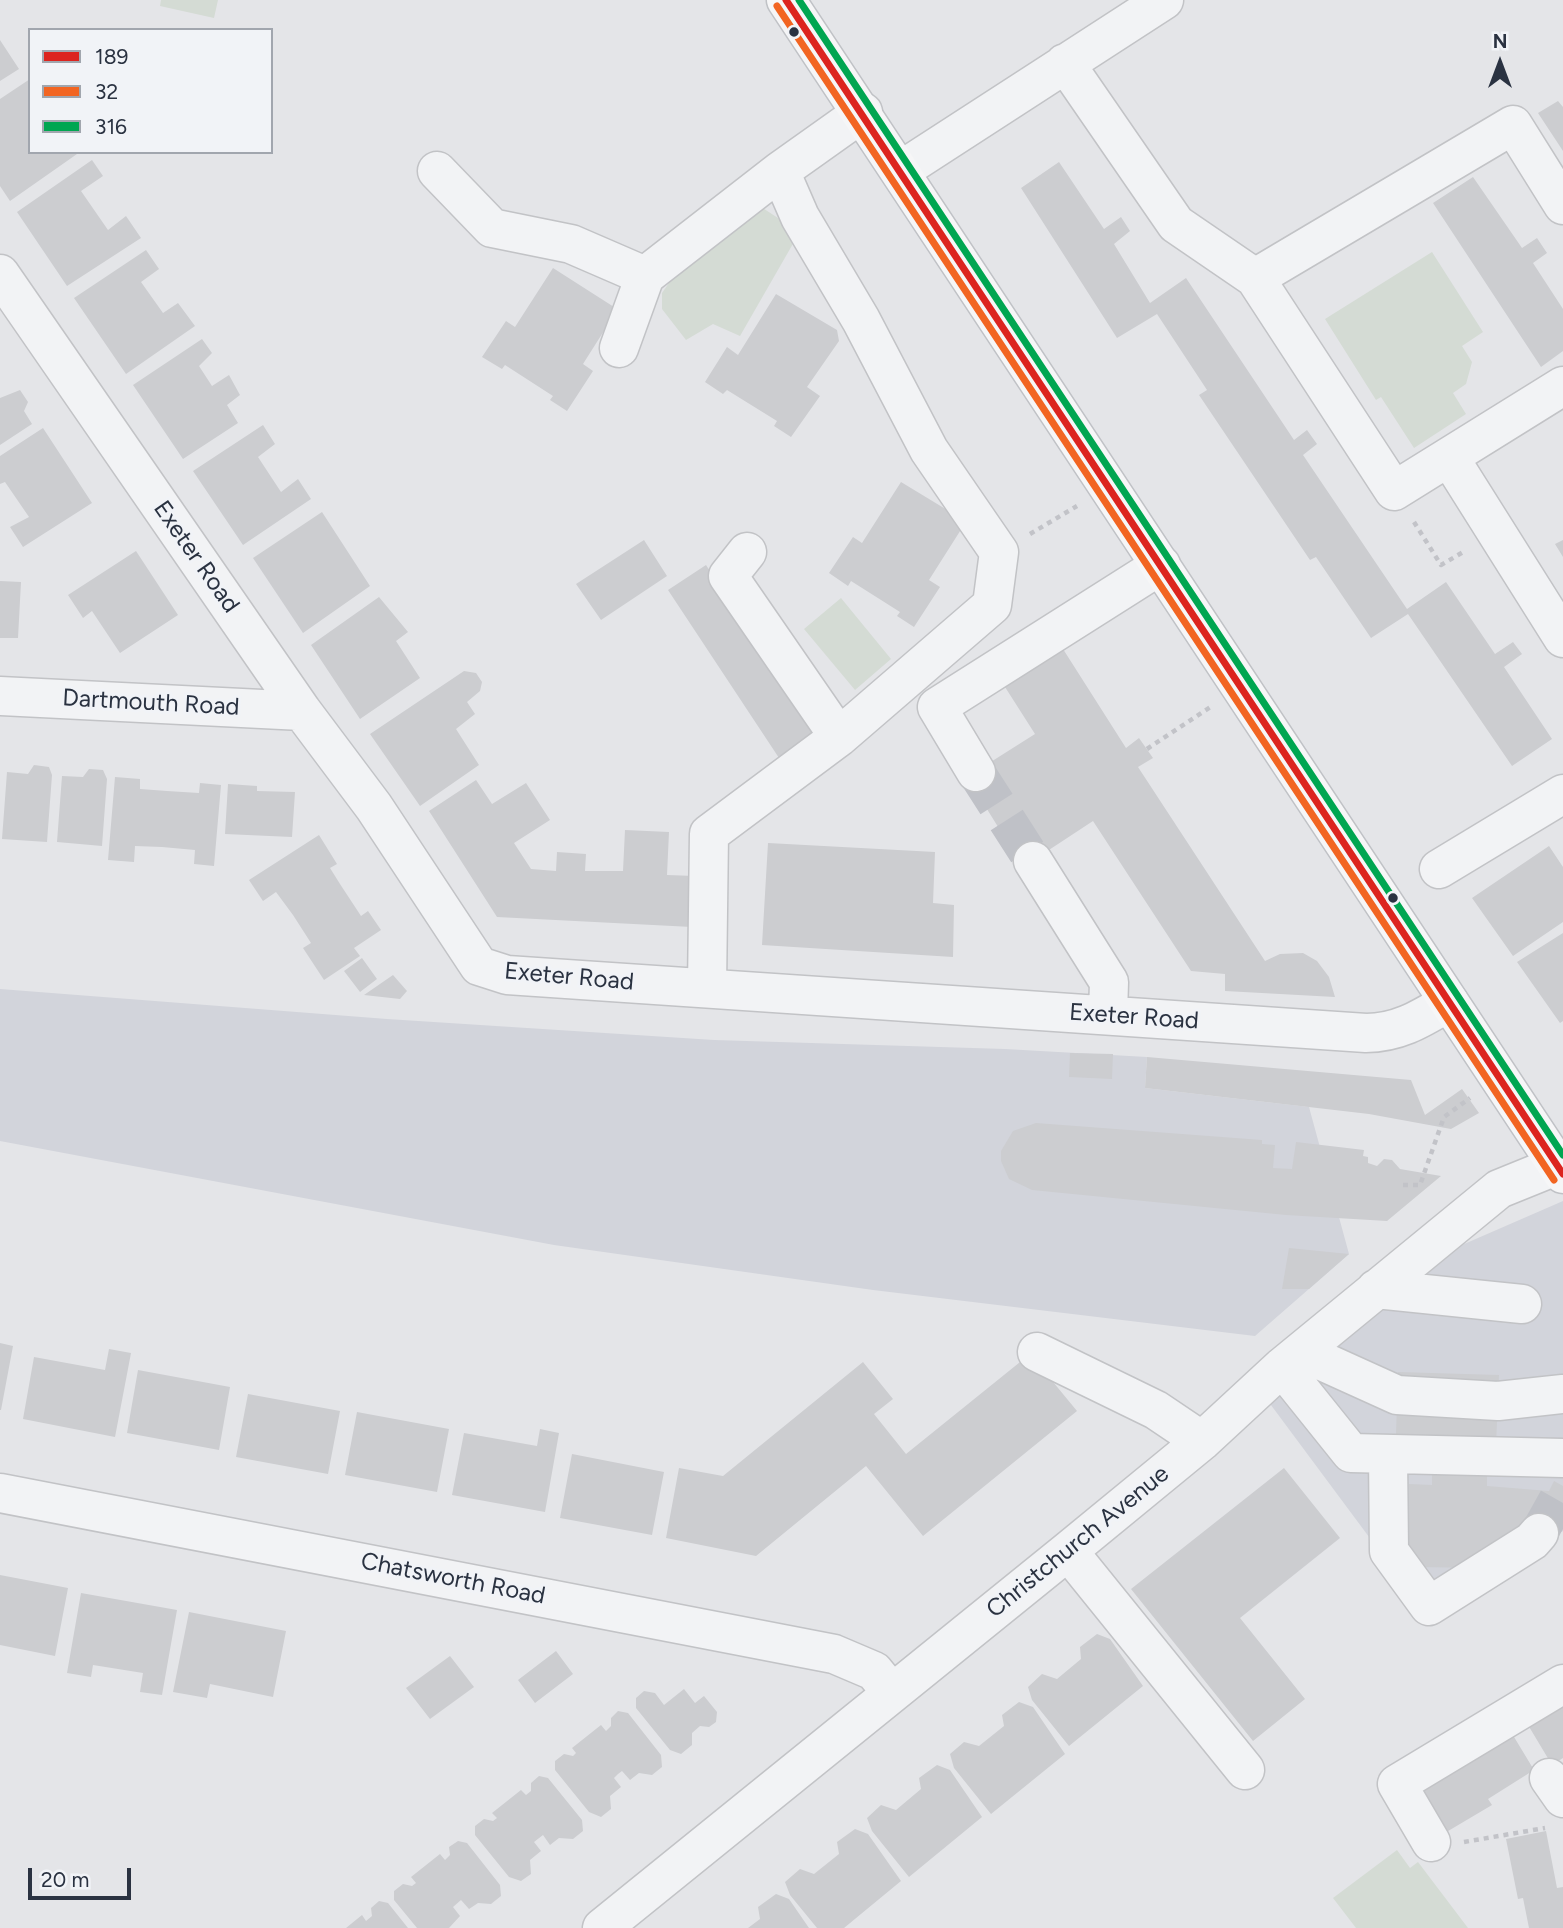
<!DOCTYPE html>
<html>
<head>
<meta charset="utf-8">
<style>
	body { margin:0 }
	#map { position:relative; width:1563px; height:1928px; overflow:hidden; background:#e4e5e8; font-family:Figtree,sans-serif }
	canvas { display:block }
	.legend { position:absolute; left:28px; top:28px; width:245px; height:126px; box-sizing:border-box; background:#f1f3f7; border:2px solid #a1a6ae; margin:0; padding:9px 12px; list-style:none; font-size:21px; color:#2a3241 }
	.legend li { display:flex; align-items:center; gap:14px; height:35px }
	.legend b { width:35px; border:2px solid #a1a6ae }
	.north { position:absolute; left:1465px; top:28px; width:70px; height:70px; -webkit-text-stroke:5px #f1f3f7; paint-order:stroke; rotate:0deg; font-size:19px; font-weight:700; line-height:28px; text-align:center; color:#2a3241 }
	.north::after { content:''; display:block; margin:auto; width:24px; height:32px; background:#2a3241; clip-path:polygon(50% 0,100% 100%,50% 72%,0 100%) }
	.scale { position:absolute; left:28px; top:1868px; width:103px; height:32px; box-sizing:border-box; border:4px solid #2a3241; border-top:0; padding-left:9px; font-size:21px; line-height:24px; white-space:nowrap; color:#2a3241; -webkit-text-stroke:5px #f1f3f7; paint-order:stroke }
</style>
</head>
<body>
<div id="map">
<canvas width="1563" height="1928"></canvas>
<ul class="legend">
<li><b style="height:9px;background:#dc241f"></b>189</li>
<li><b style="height:9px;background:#f26522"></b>32</li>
<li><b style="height:9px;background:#00a651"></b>316</li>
</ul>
<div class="north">N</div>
<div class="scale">20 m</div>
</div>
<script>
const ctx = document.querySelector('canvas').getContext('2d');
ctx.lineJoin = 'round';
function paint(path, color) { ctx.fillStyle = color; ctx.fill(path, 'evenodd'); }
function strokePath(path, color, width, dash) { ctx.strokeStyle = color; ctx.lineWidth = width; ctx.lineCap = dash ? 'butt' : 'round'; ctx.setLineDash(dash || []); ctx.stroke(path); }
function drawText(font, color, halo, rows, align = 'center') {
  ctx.font = font + ' Figtree,sans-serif'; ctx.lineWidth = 6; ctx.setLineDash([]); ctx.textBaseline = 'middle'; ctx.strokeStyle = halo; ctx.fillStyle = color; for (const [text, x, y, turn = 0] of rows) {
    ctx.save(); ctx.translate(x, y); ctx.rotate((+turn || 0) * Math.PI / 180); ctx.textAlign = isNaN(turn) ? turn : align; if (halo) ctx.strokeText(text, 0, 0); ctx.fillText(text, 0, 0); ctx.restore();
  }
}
const built = new Path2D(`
	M 0,989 L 387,1019 L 714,1040 L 1005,1049 L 1147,1057 L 1145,1088 L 1309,1107 L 1349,1254 L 1255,1336 L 873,1290 L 554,1245 L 0,1141 Z
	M 1563,1201 L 1563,1531 L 1427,1615 L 1265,1397 L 1455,1248 Z`);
const green = new Path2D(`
	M 161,0 L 218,0 L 214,18 L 160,6 Z
	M 755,203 L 778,218 L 794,242 L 740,336 L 713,324 L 686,340 L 662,309 L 662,293 L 671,280 Z
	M 1432,252 L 1483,332 L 1462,346 L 1472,362 L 1466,384 L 1453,393 L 1466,414 L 1414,448 L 1381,397 L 1376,400 L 1325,319 Z
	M 841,598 L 891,659 L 855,690 L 804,629 Z
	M 1397,1850 L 1410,1868 L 1418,1862 L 1468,1928 L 1356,1928 L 1333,1898 Z`);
const building = new Path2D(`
	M 0,40 L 19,69 L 0,81 Z
	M 30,79 L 30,152 L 77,154 L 10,201 L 0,186 L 0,99 Z
	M 1558,101 L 1563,107 L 1563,151 L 1538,113 Z
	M 92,160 L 103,176 L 81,191 L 108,230 L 126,216 L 141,238 L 67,286 L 17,212 Z
	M 1059,162 L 1104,229 L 1121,217 L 1130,231 L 1114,244 L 1150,303 L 1186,278 L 1294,440 L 1307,430 L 1317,444 L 1303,455 L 1407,609 L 1446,582 L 1495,654 L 1513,642 L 1522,654 L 1504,667 L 1552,739 L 1512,766 L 1408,614 L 1371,638 L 1316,557 L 1310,560 L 1199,395 L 1207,390 L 1157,314 L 1117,338 L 1021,188 Z
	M 1473,177 L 1522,248 L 1537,238 L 1547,253 L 1533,263 L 1563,309 L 1563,351 L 1541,367 L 1433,203 Z
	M 146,250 L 159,269 L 141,282 L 163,313 L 178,303 L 195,326 L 126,374 L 74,298 Z
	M 553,268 L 614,307 L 614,315 L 583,364 L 593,371 L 567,411 L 550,400 L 553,396 L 505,365 L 502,369 L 482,357 L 506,321 L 515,327 Z
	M 776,294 L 837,330 L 839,341 L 807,387 L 820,396 L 791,437 L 774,426 L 777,421 L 727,390 L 723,394 L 705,382 L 727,347 L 738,355 Z
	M 202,339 L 212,353 L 199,366 L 212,386 L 229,375 L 240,395 L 227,405 L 238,423 L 183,459 L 133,385 Z
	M 20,390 L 28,402 L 24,411 L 32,424 L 0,445 L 0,398 Z
	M 263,425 L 275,444 L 258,457 L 281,492 L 298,479 L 311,499 L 243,545 L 193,471 Z
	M 43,428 L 92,503 L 23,547 L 10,527 L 29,517 L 5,482 L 0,484 L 0,456 Z
	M 901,482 L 962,519 L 962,528 L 929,580 L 940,587 L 914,627 L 897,616 L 900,612 L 851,581 L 848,586 L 829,573 L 853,537 L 862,543 Z
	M 322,512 L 370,586 L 303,633 L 253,558 Z
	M 644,540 L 667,576 L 601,620 L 576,584 Z
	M 1563,540 L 1563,557 L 1555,544 Z
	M 136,551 L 178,615 L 120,653 L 92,611 L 83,618 L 68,595 Z
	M 706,565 L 818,736 L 781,761 L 668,590 Z
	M 0,581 L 21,582 L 18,638 L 0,638 Z
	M 379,597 L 408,632 L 396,641 L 420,678 L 360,719 L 311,645 Z
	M 1063,649 L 1126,748 L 1139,738 L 1153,758 L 1138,767 L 1265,961 L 1280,954 L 1303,953 L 1317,961 L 1329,977 L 1335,997 L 1225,991 L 1225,974 L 1191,971 L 1093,821 L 1023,867 L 967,777 L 1035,734 L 1005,687 Z
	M 464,671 L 476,673 L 482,682 L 480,691 L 467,702 L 475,714 L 456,729 L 479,765 L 420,806 L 370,734 Z
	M 34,765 L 49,767 L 52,775 L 47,842 L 2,839 L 7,772 L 28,774 Z
	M 89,769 L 103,770 L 107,779 L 102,846 L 57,842 L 62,776 L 83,777 Z
	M 115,777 L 140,779 L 140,789 L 167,791 L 199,793 L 200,783 L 221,785 L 214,866 L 194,864 L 195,850 L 162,847 L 135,846 L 134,862 L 108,860 Z
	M 476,780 L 492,804 L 526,783 L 550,820 L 514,843 L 531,869 L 556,871 L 557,852 L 586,854 L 585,871 L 623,871 L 625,830 L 669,832 L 667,875 L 695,876 L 692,927 L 497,917 L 429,811 Z
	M 228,784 L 257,786 L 257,791 L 295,792 L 292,837 L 225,834 Z
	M 319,835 L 337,864 L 330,868 L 340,884 L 361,916 L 368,911 L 381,930 L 354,948 L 360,956 L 324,980 L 303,948 L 311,943 L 293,915 L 276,892 L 263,901 L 249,880 Z
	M 768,843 L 935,852 L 933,903 L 954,905 L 953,957 L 762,945 Z
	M 1549,846 L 1563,867 L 1563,922 L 1513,956 L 1472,898 Z
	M 1563,933 L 1563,1021 L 1560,1023 L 1517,962 Z
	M 362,958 L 377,979 L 360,992 L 344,971 Z
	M 393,975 L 407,991 L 400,999 L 364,995 Z
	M 1070,1053 L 1113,1054 L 1112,1079 L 1069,1077 Z
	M 1147,1057 L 1411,1080 L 1425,1115 L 1462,1089 L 1479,1113 L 1451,1129 L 1369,1114 L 1145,1088 Z
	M 1036,1123 L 1262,1140 L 1262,1144 L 1275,1145 L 1273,1168 L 1292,1169 L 1296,1142 L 1364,1150 L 1363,1156 L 1368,1157 L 1368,1163 L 1377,1166 L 1384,1159 L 1392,1160 L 1400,1169 L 1441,1176 L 1387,1221 L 1286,1215 L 1032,1190 L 1009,1179 L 1001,1161 L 1001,1151 L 1013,1131 Z
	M 1289,1248 L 1349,1254 L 1309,1289 L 1282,1289 Z
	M 0,1343 L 13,1346 L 1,1410 L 0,1410 Z
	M 109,1349 L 131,1353 L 115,1437 L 23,1419 L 34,1357 L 105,1370 Z
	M 1030,1354 L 1077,1411 L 923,1536 L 866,1466 L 756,1556 L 666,1538 L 679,1468 L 723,1476 L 863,1362 L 893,1399 L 874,1414 L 906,1454 Z
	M 138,1370 L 230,1387 L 219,1450 L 127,1433 Z
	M 1398,1372 L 1499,1375 L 1495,1469 L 1487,1469 L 1487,1486 L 1549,1491 L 1554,1481 L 1563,1486 L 1563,1518 L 1551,1539 L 1483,1568 L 1415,1567 L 1407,1556 L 1409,1484 L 1432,1485 L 1432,1466 L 1395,1465 Z
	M 248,1394 L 340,1411 L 328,1474 L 236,1457 Z
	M 357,1412 L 449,1429 L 437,1492 L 345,1475 Z
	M 540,1429 L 559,1433 L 545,1512 L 452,1495 L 464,1433 L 537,1446 Z
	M 572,1454 L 664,1472 L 652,1535 L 560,1518 Z
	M 1284,1468 L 1340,1538 L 1240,1618 L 1305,1699 L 1253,1741 L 1131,1589 Z
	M 0,1575 L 68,1588 L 55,1656 L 0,1645 Z
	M 81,1593 L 177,1610 L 162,1695 L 140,1692 L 143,1673 L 93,1665 L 91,1677 L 67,1673 Z
	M 189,1612 L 286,1631 L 273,1697 L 210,1684 L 207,1698 L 173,1692 Z
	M 1097,1634 L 1110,1639 L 1143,1686 L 1069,1746 L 1032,1700 L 1028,1687 L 1042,1674 L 1057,1679 L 1081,1659 L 1080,1647 Z
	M 556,1651 L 573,1674 L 535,1703 L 518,1680 Z
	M 450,1656 L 474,1687 L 430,1719 L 406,1688 Z
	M 684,1689 L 695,1703 L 704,1696 L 717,1712 L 716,1722 L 709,1727 L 700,1726 L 692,1733 L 692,1745 L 681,1754 L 670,1750 L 636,1708 L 636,1698 L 644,1691 L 655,1693 L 664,1705 Z
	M 1563,1697 L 1563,1758 L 1552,1765 L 1525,1720 Z
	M 1019,1702 L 1033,1707 L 1065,1754 L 991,1814 L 954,1768 L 950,1754 L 964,1742 L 979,1746 L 1004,1726 L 1002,1715 Z
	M 618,1711 L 628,1713 L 661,1755 L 662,1767 L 652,1775 L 639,1773 L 630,1780 L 622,1771 L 618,1774 L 614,1778 L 621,1787 L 610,1796 L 611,1809 L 601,1817 L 589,1812 L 555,1770 L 555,1761 L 564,1754 L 573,1756 L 576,1753 L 572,1748 L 601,1725 L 606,1731 L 611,1726 L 611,1718 Z
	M 1508,1727 L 1534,1770 L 1488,1799 L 1492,1805 L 1438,1837 L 1411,1793 Z
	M 937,1765 L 950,1770 L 982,1817 L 909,1877 L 872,1831 L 867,1818 L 881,1805 L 896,1810 L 921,1789 L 919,1778 Z
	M 539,1776 L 548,1778 L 582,1820 L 583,1831 L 573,1839 L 559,1838 L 550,1845 L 543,1835 L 534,1842 L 541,1851 L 530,1860 L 531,1874 L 521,1881 L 509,1877 L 475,1835 L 475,1826 L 484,1819 L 493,1821 L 497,1818 L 492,1813 L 521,1790 L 526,1795 L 531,1791 L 531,1783 Z
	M 855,1829 L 868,1834 L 901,1881 L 844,1928 L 817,1928 L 790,1895 L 785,1882 L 800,1869 L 814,1874 L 839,1854 L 837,1842 Z
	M 1546,1831 L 1557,1888 L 1563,1887 L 1563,1928 L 1529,1928 L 1523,1898 L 1518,1899 L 1506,1839 Z
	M 458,1841 L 467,1843 L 500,1885 L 501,1896 L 491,1904 L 478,1903 L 469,1909 L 461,1900 L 453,1907 L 460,1916 L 449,1928 L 417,1928 L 394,1900 L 394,1891 L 403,1884 L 412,1886 L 416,1883 L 411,1877 L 440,1854 L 445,1860 L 450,1855 L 449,1847 Z
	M 776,1894 L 789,1899 L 809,1928 L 748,1928 L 760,1919 L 758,1907 Z
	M 379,1901 L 388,1903 L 408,1928 L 346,1928 L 362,1915 L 366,1921 L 372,1916 L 371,1908 Z`);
const minorTunnel = new Path2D(`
	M 976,772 L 1033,861
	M 1539,1533 L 1563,1490`);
const path = new Path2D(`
	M 1414,522 L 1441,565 L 1465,551
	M 1030,534 L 1077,506
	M 1147,749 L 1212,706
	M 1403,1185 L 1420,1185 L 1444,1117 L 1470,1098
	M 1464,1842 L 1545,1828`);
const minor = new Path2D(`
	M 1065,63 L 1176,224 L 1255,278 L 1394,491 L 1563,386
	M 437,171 L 492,228 L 571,244 L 645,276
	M 900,171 L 1164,0
	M 0,274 L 302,711 L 374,807 L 479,966 L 507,975 L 1366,1033 C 1399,1033 1422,1018 1449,1002
	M 1255,278 L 1513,125 L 1563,205
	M 619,348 L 645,276 L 780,171
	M 1449,457 L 1563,638
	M 747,552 L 728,576 L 839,737
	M 0,696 L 302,711
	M 976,772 L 937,707 L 1161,565
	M 1033,861 L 1109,982 L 1108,1015
	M 1439,869 L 1563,794
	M 707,988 L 709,834 L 839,737 L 992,605 L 999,552 L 929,450 L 861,320 L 800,217 L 780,171 L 863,112
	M 1376,1289 L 1522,1304
	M 1037,1352 L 1156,1410 L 1202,1441
	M 1302,1352 L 1397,1395 L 1498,1401 L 1563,1394
	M 1282,1367 L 1351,1453 L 1563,1458
	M 1388,1456 L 1389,1551 L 1429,1606 L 1532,1541 L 1539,1533
	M 0,1493 L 834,1654 L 874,1671 L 892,1693
	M 1068,1551 L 1245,1770
	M 1549,1778 L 1563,1798
	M 1431,1842 L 1397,1784 L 1563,1684
	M 602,1928 L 1068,1551 L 1202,1441 L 1282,1367 L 1499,1189 L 1563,1163`);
const major = new Path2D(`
	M 786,0 L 1563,1174`);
const bus1 = new Path2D(`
	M 786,0 L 1563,1174`);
const bus2 = new Path2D(`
	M 777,6 L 1554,1180`);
const bus3 = new Path2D(`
	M 799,0 L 1563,1155`);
const markers = [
	[794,32,6,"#2a3241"],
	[1393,898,6,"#2a3241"]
];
const streetNames = [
	["Exeter Road",196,557,55],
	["Dartmouth Road",151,703,3],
	["Exeter Road",569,977,5],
	["Exeter Road",1134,1017,4],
	["Christchurch Avenue",1078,1542,-39],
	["Chatsworth Road",453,1579,11]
];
paint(built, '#d2d4db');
paint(green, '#d4dbd4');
paint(building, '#cccdd0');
strokePath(minorTunnel, '#bfc1c7', 38, [38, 19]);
strokePath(minor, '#c2c3c6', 41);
strokePath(major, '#c0c2c6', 41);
strokePath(path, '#c2c3c8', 4.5, [5, 5]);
strokePath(minor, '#f2f3f5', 38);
strokePath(major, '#f6f6f7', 38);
strokePath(bus1, '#dc241f', 7);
strokePath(bus2, '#f26522', 7);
strokePath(bus3, '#00a651', 7);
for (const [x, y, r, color] of markers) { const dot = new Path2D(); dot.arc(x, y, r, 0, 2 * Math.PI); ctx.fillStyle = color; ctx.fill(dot); strokePath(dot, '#f1f3f7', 2.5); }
drawText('24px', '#2a3241', '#f1f3f7', streetNames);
</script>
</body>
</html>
